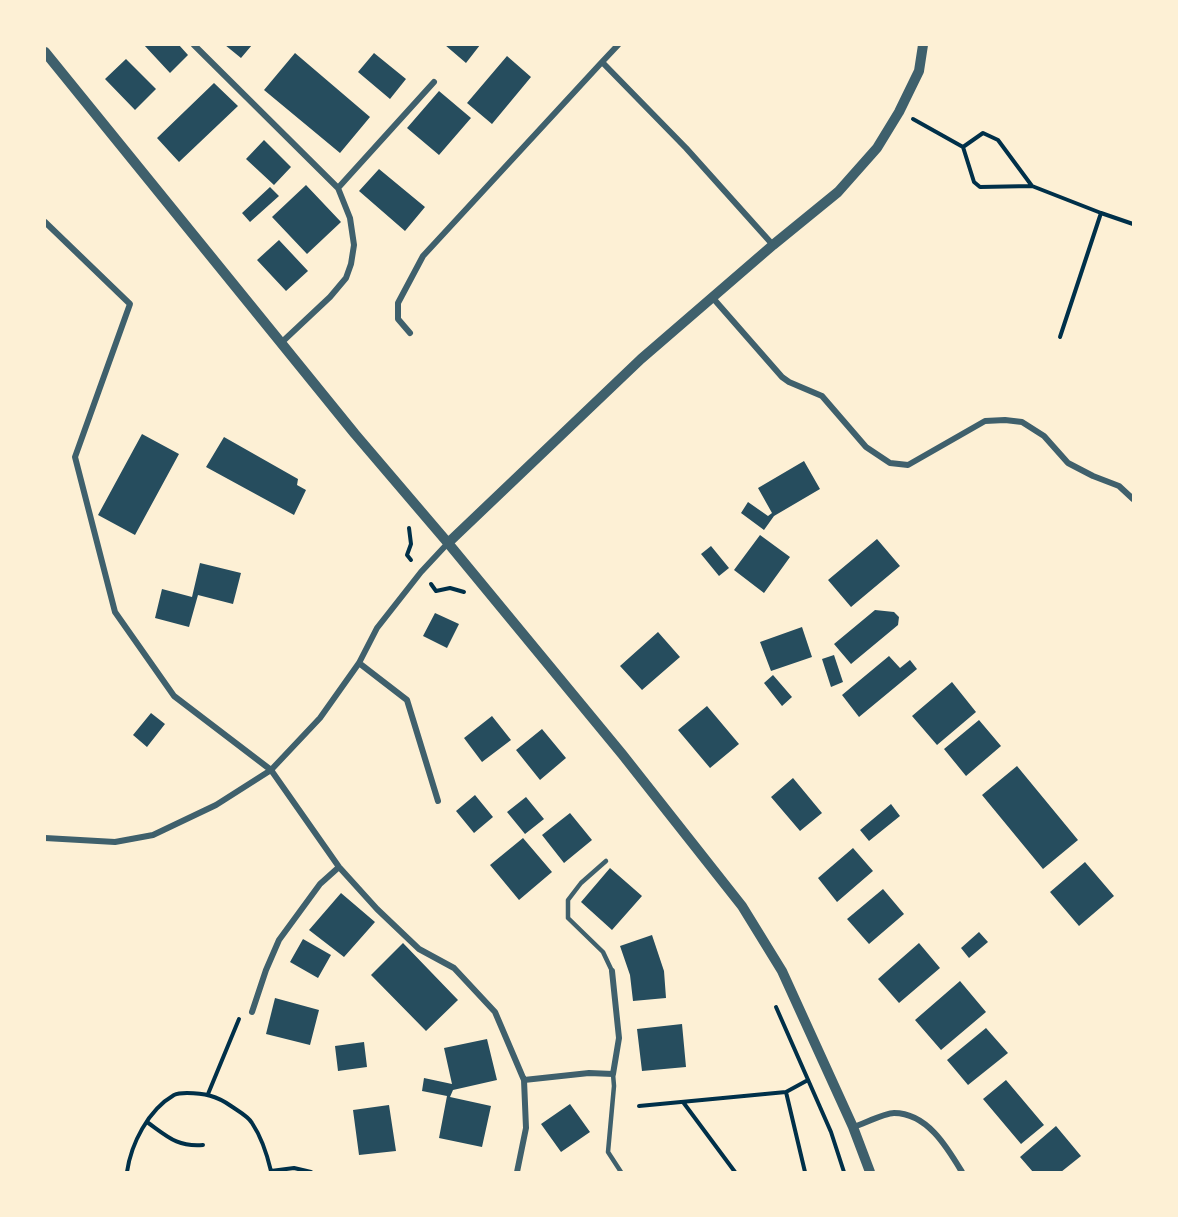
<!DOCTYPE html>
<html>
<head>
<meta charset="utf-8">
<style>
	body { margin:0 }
	#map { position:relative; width:1178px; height:1217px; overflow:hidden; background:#fdf0d5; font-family:Arial,sans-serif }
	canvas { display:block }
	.frame { position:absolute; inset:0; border:46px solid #fdf0d5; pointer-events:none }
</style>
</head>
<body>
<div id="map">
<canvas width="1178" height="1217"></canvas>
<div class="frame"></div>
</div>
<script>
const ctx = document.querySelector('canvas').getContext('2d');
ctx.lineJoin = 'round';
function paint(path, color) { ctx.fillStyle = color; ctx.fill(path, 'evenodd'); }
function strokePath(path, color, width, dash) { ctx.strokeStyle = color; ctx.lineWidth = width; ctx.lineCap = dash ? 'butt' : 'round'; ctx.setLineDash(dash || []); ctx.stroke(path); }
const building = new Path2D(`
	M 144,45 L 179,45 L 188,55 L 170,73 Z
	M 225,45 L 252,45 L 241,58 Z
	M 445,45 L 480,45 L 466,63 Z
	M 295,53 L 370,117 L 340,153 L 264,90 Z
	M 374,53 L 406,79 L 390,99 L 358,72 Z
	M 507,56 L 531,77 L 492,124 L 467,103 Z
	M 126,59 L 156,89 L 135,110 L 105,79 Z
	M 214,83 L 238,106 L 179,162 L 157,138 Z
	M 439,91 L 471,118 L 439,155 L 407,128 Z
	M 264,140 L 291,167 L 274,185 L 246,159 Z
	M 379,169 L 425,207 L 405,231 L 359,191 Z
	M 306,185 L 341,222 L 307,254 L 272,217 Z
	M 270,187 L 279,196 L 250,222 L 242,213 Z
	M 279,240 L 308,271 L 286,291 L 257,260 Z
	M 142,434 L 179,454 L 135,535 L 98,515 Z
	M 224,437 L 298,479 L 297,485 L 306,490 L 294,515 L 206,467 Z
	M 804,461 L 820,489 L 774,516 L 764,530 L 741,513 L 748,502 L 768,516 L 772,513 L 758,488 Z
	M 760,535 L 790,557 L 764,593 L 734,570 Z
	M 877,539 L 900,566 L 851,607 L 828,580 Z
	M 711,546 L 729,568 L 719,576 L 701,554 Z
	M 200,563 L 241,573 L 233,604 L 198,595 L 189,627 L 155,618 L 162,589 L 192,597 Z
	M 875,610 L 894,612 L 899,617 L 898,625 L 851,664 L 834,644 Z
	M 435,613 L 459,624 L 447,648 L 423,636 Z
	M 802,627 L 812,657 L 771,671 L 760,642 Z
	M 658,632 L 680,657 L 642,690 L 620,666 Z
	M 834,655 L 843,682 L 831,687 L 822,659 Z
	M 889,656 L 900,668 L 910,660 L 917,669 L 859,717 L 842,695 Z
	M 773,675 L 792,697 L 782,706 L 764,683 Z
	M 952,682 L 976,712 L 937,745 L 912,716 Z
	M 707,706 L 739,744 L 710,768 L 678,730 Z
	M 151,713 L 165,724 L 147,747 L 133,735 Z
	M 492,716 L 511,740 L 482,762 L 464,738 Z
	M 979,720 L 1001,746 L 966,776 L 944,749 Z
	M 542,729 L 566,758 L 540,780 L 516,750 Z
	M 1017,766 L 1078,840 L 1043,869 L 982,795 Z
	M 793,778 L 822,813 L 800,831 L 771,797 Z
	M 475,795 L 493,817 L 474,833 L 456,811 Z
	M 526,797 L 544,819 L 525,834 L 507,812 Z
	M 891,804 L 900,816 L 869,841 L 860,830 Z
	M 570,813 L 592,840 L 564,863 L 542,835 Z
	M 523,838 L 552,872 L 519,900 L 490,865 Z
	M 853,848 L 873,871 L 837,902 L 818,878 Z
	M 1085,862 L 1114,896 L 1079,926 L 1050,892 Z
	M 610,868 L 642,896 L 612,930 L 581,902 Z
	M 883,889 L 904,914 L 869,944 L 847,919 Z
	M 341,893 L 375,922 L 344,957 L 309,930 Z
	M 979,932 L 988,942 L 969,958 L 961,948 Z
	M 652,935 L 664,971 L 666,998 L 633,1001 L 630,975 L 620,946 Z
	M 303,939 L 331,955 L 318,978 L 290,962 Z
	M 403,943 L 458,1000 L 426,1031 L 371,975 Z
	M 919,943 L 940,968 L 899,1003 L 878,979 Z
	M 960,981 L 986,1012 L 941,1050 L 915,1020 Z
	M 275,998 L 319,1010 L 310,1045 L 266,1034 Z
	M 682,1024 L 686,1067 L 642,1071 L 637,1029 Z
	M 986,1028 L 1008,1053 L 968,1085 L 947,1060 Z
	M 487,1039 L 497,1080 L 453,1090 L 450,1097 L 491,1106 L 482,1147 L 439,1138 L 447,1096 L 422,1091 L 424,1078 L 452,1084 L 444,1048 Z
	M 364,1042 L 367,1067 L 338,1071 L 335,1046 Z
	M 1006,1080 L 1044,1125 L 1021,1144 L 983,1099 Z
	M 570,1104 L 590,1132 L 561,1152 L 541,1124 Z
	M 389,1105 L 396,1151 L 359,1155 L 353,1110 Z
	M 1056,1126 L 1081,1156 L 1061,1172 L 1033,1172 L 1020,1157 Z`);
const path = new Path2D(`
	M 913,119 L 963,147 L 983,133 L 998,140 L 1032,186 L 1101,213 L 1133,224
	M 963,147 L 974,182 L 980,187 L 1032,186
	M 1060,337 L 1101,213
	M 409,528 L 411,544 L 407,555 L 411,560
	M 431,584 L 436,591 L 450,588 L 464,592
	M 776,1007 L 831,1132 L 844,1172
	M 208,1094 L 239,1019
	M 683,1102 L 735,1172
	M 639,1106 L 786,1092
	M 147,1122 C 168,1137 177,1147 203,1145
	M 127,1172 C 131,1144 148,1110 174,1095 C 178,1093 183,1093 187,1093 C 204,1093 217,1096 231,1106 C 238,1111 248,1116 252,1123 C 262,1138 267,1154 271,1171 L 294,1168 L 311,1172
	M 805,1172 L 786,1092 L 808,1080`);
const service = new Path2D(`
	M 606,861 L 581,883 L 568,900 L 568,918 L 603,952 L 612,971
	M 613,1074 L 614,1086 L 608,1152 L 621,1172`);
const minor = new Path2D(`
	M 194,45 L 338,188 L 350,218 L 354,245 L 351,264 L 346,278 L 330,297 L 281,343
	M 618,45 L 602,62 L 686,148 L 773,245
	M 338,188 L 434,82
	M 45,222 L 130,304 L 75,457 L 115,612 L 174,696 L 271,770 L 339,867 L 377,909 L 419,949 L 454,968 L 495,1012 L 524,1080 L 526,1128 L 517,1172
	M 712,297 L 782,377 L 789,382 L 822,396 L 866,447 L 890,463 L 908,465 L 985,421 L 1005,420 L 1022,422 L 1044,436 L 1068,463 L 1093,476 L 1119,486 L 1133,499
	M 410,333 L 398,319 L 398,303 L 423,256 L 602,62
	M 359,663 L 407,700 L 438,801
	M 45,838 L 115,842 L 153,835 L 216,805 L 271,770 L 320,718 L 359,663 L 377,628 L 421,572 L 448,543
	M 252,1012 L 266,970 L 279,940 L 320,884 L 339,867
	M 524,1080 L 589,1073 L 613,1074 L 619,1038 L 612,971
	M 853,1127 C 863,1124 885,1113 894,1113 C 927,1113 947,1147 962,1172`);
const tertiary = new Path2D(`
	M 45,52 L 355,434 L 448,543 L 622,754 L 742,906 L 782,971 L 853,1127 L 870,1172
	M 448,543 L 641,359 L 773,245 L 838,192 L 877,148 L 899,112 L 919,71 L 923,45`);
paint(building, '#264d5e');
strokePath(path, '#003049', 4);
strokePath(service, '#3f606c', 4.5);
strokePath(minor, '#3f606c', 6);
strokePath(tertiary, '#3f606c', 10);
</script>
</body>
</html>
